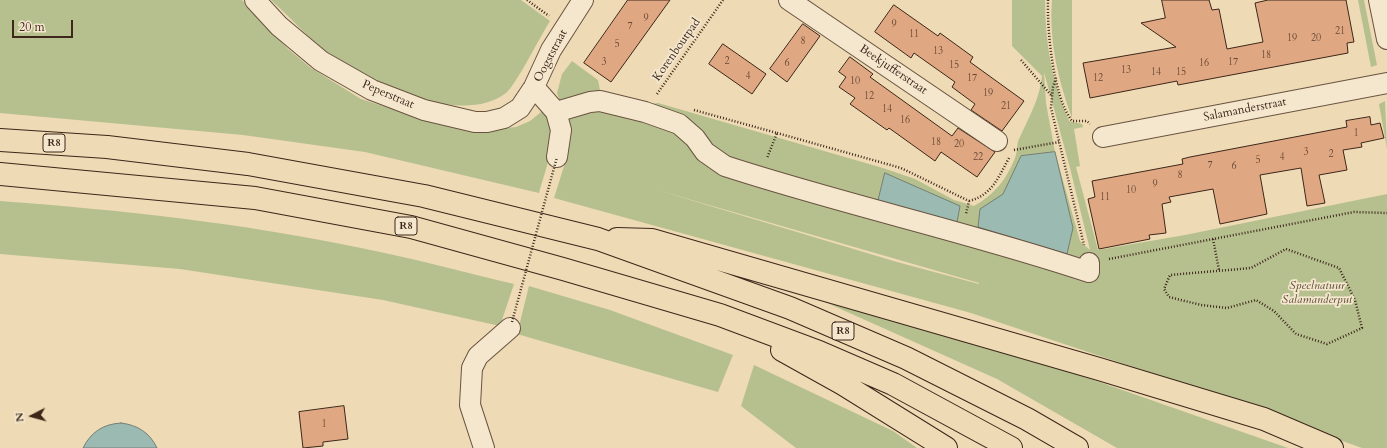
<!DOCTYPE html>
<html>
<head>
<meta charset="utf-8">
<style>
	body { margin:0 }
	#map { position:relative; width:1387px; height:448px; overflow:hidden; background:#eedab4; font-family:Cardo,serif }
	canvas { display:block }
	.north { position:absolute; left:12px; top:396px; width:40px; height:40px; -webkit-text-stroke:3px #f4e7ce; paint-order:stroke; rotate:264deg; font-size:11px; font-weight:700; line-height:16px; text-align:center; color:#3d261a }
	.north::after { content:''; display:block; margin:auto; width:14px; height:18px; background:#3d261a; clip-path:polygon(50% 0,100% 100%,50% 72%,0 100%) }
	.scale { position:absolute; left:12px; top:20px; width:61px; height:18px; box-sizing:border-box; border:2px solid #3d261a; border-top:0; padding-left:5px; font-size:12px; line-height:14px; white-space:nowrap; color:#3d261a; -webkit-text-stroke:3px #f4e7ce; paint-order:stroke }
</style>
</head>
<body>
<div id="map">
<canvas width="1387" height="448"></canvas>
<div class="north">N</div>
<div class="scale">20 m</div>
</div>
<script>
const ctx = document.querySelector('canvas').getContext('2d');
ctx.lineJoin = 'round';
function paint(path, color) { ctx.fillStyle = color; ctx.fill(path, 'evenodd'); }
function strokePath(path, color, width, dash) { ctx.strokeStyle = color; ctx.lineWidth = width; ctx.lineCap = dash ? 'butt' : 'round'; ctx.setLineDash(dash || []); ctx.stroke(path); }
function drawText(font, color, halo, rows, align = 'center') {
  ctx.font = font + ' Cardo,serif'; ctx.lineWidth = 3.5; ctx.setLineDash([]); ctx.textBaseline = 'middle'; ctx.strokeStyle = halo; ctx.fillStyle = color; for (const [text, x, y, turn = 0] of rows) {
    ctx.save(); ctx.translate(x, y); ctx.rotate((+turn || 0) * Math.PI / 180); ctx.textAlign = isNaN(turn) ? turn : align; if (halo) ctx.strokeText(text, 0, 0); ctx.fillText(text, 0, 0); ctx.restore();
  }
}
const green = new Path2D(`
	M 0,0 L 242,0 L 288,49 L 311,68 L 361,99 L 411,115 L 478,131 L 516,127 L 530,121 L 541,112 L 546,112 C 559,138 546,167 539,193 L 365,152 L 243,135 L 0,113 Z
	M 271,0 L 521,0 L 550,21 C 541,35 516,85 506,93 C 462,127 370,84 331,55 C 310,40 291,18 271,0 Z
	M 1012,0 L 1045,0 C 1045,42 1052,83 1069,121 L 1082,124 L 1083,127 L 1074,129 L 1080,166 L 1076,167 L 1098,250 L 1185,235 L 1387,194 L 1387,448 L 1362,448 L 1175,381 L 971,313 L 554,198 L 565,163 L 568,127 L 557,93 L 562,74 L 572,61 L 598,80 L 600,90 L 645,105 L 658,103 L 883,168 L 915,179 L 954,200 L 974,206 C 995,194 1006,180 1015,158 C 1018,151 1016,143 1020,137 C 1029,117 1040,98 1042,76 L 1012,46 ZM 1044,72 L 1070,168 L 1090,250 L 1080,241 L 1055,152 L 1046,103 ZM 657,190 L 979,283 L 979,284 L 897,262 Z
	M 1052,0 L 1072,0 L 1072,118 C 1058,79 1049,42 1052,0 Z
	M 1358,0 L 1364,0 L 1377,65 L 1371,67 Z
	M 1385,101 L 1387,149 L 1379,104 Z
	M 0,201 C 121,210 242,223 361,248 C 412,258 463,272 514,284 L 500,326 L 383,300 L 180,269 L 0,254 Z
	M 787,285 L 1008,350 L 1288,448 L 1117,448 L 997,379 Z
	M 529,286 L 610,310 L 733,355 L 718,392 L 517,334 Z
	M 754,365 L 893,431 L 917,448 L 796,448 L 741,406 Z`);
const water = new Path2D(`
	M 1055,152 L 1073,228 L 1067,254 L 978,227 L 980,209 L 1003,194 L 1021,156 Z
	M 885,173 L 960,206 L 957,222 L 878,202 Z
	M 121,423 C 138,425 150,433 157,448 L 83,448 C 91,432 103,424 121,423 Z`);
const building = new Path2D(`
	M 628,0 L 670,0 L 611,82 L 584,63 Z
	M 1162,0 L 1209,0 L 1212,10 L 1219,9 L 1227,49 L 1263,42 L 1255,3 L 1268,0 L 1346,0 L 1354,42 L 1347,43 L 1348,53 L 1178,85 L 1177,81 L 1090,98 L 1083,63 L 1176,47 L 1141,23 L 1165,18 Z
	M 894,5 L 938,36 L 940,33 L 973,57 L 970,62 L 1024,101 L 1002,131 L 971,110 L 975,104 L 952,87 L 955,82 L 914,53 L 911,58 L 875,32 Z
	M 803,24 L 820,36 L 787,82 L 770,69 Z
	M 723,44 L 766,74 L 752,94 L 709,64 Z
	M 850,57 L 873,74 L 870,77 L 952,136 L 958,128 L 995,152 L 977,177 L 941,152 L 935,161 L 889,128 L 887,130 L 850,104 L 855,98 L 839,87 L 846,77 L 839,72 Z
	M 1370,117 L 1371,125 L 1380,123 L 1384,138 L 1361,143 L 1362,147 L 1343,150 L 1347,170 L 1319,175 L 1325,203 L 1307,206 L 1301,168 L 1260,175 L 1267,214 L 1220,224 L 1213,189 L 1169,197 L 1171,202 L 1162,204 L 1166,233 L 1149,235 L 1150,239 L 1099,249 L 1088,199 L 1095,197 L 1092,181 L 1183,164 L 1182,159 L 1190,157 L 1347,127 L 1346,121 Z
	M 344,406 L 348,439 L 323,442 L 323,446 L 303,448 L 299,412 Z`);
const path = new Path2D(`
	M 527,0 L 549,16
	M 1048,0 C 1047,31 1053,96 1072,121 L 1087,121 L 1090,124
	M 1021,60 L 1051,95
	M 1056,78 L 1053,87 L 1051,108 L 1084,245
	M 657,94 L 723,0
	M 694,110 L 777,133 L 767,158
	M 777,133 L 901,168 L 969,201 L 966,214
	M 1014,150 L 1059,142
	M 969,201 C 992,195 998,178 1009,158
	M 1213,239 L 1219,270
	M 1286,249 L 1339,268 L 1355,300 L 1362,328 L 1327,344 L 1296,334 L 1274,311 L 1256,300 L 1227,308 L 1201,305 L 1169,297 L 1164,289 L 1170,275 L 1251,268 Z
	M 1109,259 L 1354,212 L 1387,213`);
const minor = new Path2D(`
	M 255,0 L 279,26 L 321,61 L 372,90 L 424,110 L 475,122 L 487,122 L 504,118 L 520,108 L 534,87 L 551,50 L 583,0
	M 789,0 L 997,141
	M 1379,0 L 1387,39
	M 534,87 L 556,112 L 561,130 L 557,157
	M 556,112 L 590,102 L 600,101 L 645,112 L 679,124 L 695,138 L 705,152 L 725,166 C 845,205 969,232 1089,272 L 1089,263
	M 1103,137 L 1387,83
	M 484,448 L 470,405 L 472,368 L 478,356 L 510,328`);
const highway = new Path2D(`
	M 0,140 L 107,147 L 248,164 L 424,196 L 598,239 L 790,308 L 906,358 L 1027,419 L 1077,448
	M 0,174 L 255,198 L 411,227 L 563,269 L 720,315 L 819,352 L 893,384 L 1011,448
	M 617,239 L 652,240 L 1099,369 L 1264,419 L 1332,448
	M 782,350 L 843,384 L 946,448`);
const pathBridge = new Path2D(`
	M 512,322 L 557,157`);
const numberNames = [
	["9",646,19],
	["9",894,25],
	["7",630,27],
	["21",1340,32],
	["11",914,35],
	["19",1292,39],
	["20",1316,39],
	["8",803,42],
	["5",617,45],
	["13",938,52],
	["18",1266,56],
	["2",727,62],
	["3",604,63],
	["17",1233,63],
	["6",787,64],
	["16",1204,64],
	["15",954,66],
	["13",1126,71],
	["14",1156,73],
	["15",1181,73],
	["4",748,77],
	["17",972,79],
	["12",1098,79],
	["10",855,82],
	["19",988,94],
	["12",869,97],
	["21",1006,107],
	["14",887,110],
	["16",905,121],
	["1",1356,134],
	["18",936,143],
	["20",959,145],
	["3",1306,153],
	["2",1331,155],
	["22",978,158],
	["4",1282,158],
	["5",1258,161],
	["7",1210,166],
	["6",1234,167],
	["8",1180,176],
	["9",1155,185],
	["10",1131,191],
	["11",1105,198],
	["1",324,425]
];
const shields = [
	[54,143,22],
	[406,226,22],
	[843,331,22]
];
const shieldNames = [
	["R8",54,143],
	["R8",406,226],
	["R8",843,331]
];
const streetNames = [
	["Korenboutpad",677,50,-55],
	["Oogststraat",551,56,-62],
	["Beekjufferstraat",893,70,34],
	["Peperstraat",388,95,23],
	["Salamanderstraat",1245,110,-11]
];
const parkNames = [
	["Speelnatuur",1317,286],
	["Salamanderput",1317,300]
];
paint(green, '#b6c08f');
paint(water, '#9abab2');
strokePath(water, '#757f75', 1);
paint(building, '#e0a882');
strokePath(building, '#3d261a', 1);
strokePath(minor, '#695340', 22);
strokePath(highway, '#3d261a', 24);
strokePath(path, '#3d261a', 2.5, [1, 2]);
strokePath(minor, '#f4e7ce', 20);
strokePath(highway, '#eedab4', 22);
strokePath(pathBridge, '#3d261a', 2.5, [1, 2]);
drawText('10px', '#664634', null, numberNames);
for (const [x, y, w] of shields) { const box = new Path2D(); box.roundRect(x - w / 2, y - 9, w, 18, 3); ctx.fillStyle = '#f4e7ce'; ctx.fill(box); strokePath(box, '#3d261a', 1); }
drawText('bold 11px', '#3d261a', null, shieldNames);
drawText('12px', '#3d261a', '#f4e7ce', streetNames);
drawText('italic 12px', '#5b4c37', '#f4e7ce', parkNames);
</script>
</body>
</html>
